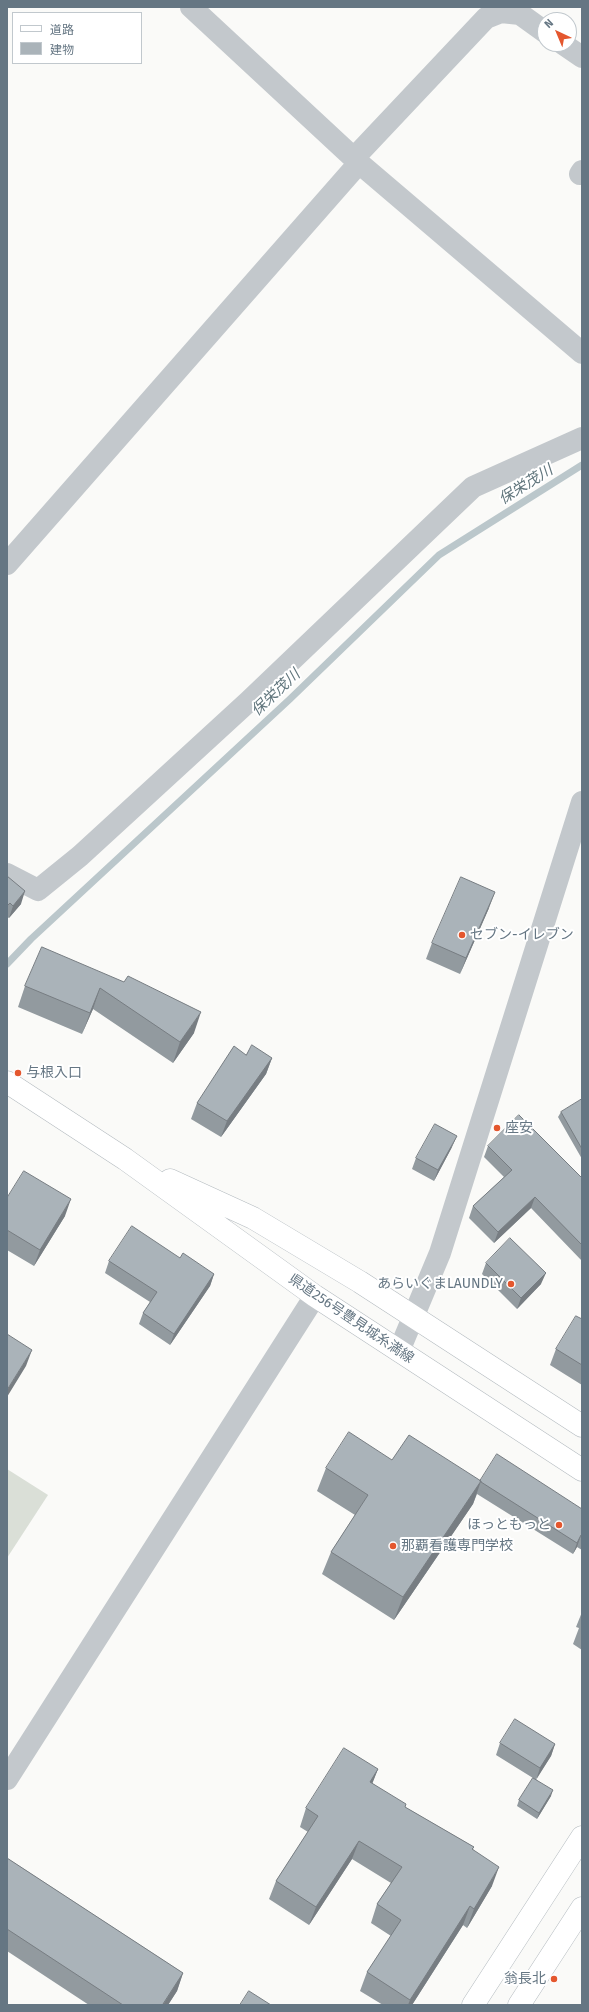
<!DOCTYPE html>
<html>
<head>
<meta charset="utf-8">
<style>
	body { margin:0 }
	#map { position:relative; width:589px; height:2012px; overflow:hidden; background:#fafaf8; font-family:"Fira Sans","Noto Sans JP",sans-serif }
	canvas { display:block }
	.frame { position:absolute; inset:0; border:8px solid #657683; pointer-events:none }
	.legend { position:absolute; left:12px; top:12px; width:130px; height:52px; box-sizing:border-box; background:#fff; border:1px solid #c1c8cd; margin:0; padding:5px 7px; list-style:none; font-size:12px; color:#657683 }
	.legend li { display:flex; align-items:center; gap:8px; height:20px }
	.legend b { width:20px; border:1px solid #c1c8cd }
	.north { position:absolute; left:537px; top:12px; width:40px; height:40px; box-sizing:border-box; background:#fff; border:1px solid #c1c8cd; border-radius:50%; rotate:316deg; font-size:11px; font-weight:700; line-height:16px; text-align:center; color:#657683 }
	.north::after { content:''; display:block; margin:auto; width:14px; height:18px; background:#e4572e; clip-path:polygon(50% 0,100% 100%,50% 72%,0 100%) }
</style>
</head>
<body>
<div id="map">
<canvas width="589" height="2012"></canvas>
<div class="frame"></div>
<ul class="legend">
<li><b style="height:5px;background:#fff"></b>道路</li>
<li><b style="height:11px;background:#aab3b9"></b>建物</li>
</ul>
<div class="north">N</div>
</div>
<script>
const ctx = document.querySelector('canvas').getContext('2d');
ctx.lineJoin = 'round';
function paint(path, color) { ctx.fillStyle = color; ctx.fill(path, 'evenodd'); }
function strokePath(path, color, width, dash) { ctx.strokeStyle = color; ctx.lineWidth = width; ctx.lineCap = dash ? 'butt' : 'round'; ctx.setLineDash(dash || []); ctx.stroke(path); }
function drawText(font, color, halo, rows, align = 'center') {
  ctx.font = font + ' "Fira Sans","Noto Sans JP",sans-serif'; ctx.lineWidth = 4; ctx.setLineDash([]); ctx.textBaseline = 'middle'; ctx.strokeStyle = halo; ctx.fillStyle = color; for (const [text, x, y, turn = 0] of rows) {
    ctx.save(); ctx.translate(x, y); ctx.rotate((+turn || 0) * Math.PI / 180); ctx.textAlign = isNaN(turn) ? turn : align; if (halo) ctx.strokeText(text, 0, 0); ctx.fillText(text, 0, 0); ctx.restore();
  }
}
const green = new Path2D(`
	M 7,1469 L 48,1495 L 7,1558 Z`);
const stream = new Path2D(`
	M 7,964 L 31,939 L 290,699 L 439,555 L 582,465`);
const minor = new Path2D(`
	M 191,7 L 359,163 L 582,353
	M 563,44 L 582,57
	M 354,158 L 486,18 L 501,12 L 520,14 L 545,32
	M 580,174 L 582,171
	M 7,564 L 359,163
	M 7,874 L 38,890 L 80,856 L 249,701 L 473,487 L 582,438
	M 7,1779 L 315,1296`);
const tertiary = new Path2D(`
	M 399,1351 L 440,1253 L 582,802`);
const secondary = new Path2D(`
	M 7,1082 L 125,1159 L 315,1296 L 582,1470
	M 170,1180 L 253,1218 L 360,1282 L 582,1426
	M 473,2005 L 582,1837
	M 519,2005 L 582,1908`);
const wall = new Path2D(`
	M 7,876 L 21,904 L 9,918 L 7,917 Z
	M 489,908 L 460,974 L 426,959 L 432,943 Z
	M 42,947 L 194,1033 L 173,1063 L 93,1009 L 82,1034 L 18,1007 L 25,986 Z
	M 246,1055 L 272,1058 L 266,1074 L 221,1137 L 191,1119 L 197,1103 Z
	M 582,1099 L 582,1159 L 558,1117 L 561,1112 Z
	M 488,1146 L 582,1178 L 582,1261 L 531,1208 L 494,1243 L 469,1218 L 473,1206 L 504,1177 L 484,1157 Z
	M 452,1147 L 434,1181 L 412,1169 L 416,1158 Z
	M 7,1198 L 65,1216 L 34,1266 L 7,1250 Z
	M 180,1258 L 214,1274 L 210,1286 L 170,1345 L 139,1324 L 143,1313 L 150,1302 L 105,1273 L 109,1261 Z
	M 486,1263 L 541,1284 L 517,1309 L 482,1274 Z
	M 582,1319 L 582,1385 L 550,1365 L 556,1349 Z
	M 392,1460 L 480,1481 L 582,1509 L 582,1550 L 577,1547 L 573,1554 L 477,1494 L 473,1504 L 394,1620 L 322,1574 L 331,1552 L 355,1515 L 317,1491 L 326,1468 Z
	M 582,1612 L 582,1650 L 573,1644 L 579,1628 L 576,1627 Z
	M 500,1743 L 555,1744 L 551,1756 L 536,1779 L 551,1796 L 537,1819 L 517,1806 L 519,1800 L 533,1778 L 496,1755 Z
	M 378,1769 L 372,1783 L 405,1807 L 474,1847 L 473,1849 L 492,1886 L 467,1928 L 463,1925 L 412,2005 L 383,2005 L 360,1991 L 367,1972 L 391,1936 L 371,1923 L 377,1904 L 391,1883 L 352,1859 L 309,1925 L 269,1899 L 276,1881 L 308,1832 L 300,1827 L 306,1808 Z
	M 7,1858 L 183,1973 L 177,1991 L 168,2005 L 89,2005 L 7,1951 Z`);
const shadedWall = new Path2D(`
	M 25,891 L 21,904 L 9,918 L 13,906 Z
	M 495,892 L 489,908 L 460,974 L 466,958 Z
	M 100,988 L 93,1009 L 82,1034 L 90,1013 Z
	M 201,1012 L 194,1033 L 173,1063 L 180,1042 Z
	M 272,1058 L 266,1074 L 221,1137 L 227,1121 Z
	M 457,1136 L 452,1147 L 434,1181 L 438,1170 Z
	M 535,1197 L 531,1208 L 494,1243 L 498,1232 Z
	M 71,1199 L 65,1216 L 34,1266 L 40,1250 Z
	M 546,1273 L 541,1284 L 517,1309 L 521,1298 Z
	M 214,1274 L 210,1286 L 170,1345 L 174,1334 Z
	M 32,1350 L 26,1366 L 7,1397 L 7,1390 Z
	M 481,1481 L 473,1504 L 394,1620 L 403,1597 Z
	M 581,1535 L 577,1547 L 573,1554 L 577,1543 Z
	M 555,1744 L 551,1756 L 536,1780 L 540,1768 Z
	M 378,1769 L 371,1787 L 370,1782 Z
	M 553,1790 L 551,1796 L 537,1819 L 539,1813 Z
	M 359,1841 L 352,1859 L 309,1925 L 316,1907 Z
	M 499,1867 L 492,1886 L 467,1928 L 474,1909 Z
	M 470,1906 L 463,1925 L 412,2005 L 408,2005 L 410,2000 Z
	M 183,1973 L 177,1991 L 168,2005 L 163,2005 Z`);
const building = new Path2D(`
	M 7,876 L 25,891 L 13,906 L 10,903 L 7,906 Z
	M 461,877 L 495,892 L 466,958 L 432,943 Z
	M 42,947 L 124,982 L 128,976 L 201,1012 L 180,1042 L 100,988 L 90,1013 L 25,986 Z
	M 252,1045 L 272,1058 L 227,1121 L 197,1103 L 234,1046 L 246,1055 Z
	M 582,1099 L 582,1149 L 561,1112 Z
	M 519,1115 L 582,1178 L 582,1245 L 535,1197 L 498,1232 L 473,1206 L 512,1170 L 488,1146 Z
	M 435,1124 L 457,1136 L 438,1170 L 416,1158 Z
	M 24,1171 L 71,1199 L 40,1250 L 7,1230 L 7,1198 Z
	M 132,1226 L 180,1258 L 183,1253 L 214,1274 L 174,1334 L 143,1313 L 157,1292 L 109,1261 Z
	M 510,1238 L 546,1273 L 521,1298 L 486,1263 Z
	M 576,1316 L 582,1319 L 582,1365 L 556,1349 Z
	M 7,1334 L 32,1350 L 7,1390 Z
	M 349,1432 L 392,1460 L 409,1435 L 481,1481 L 403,1597 L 331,1552 L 368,1495 L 326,1468 Z
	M 497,1454 L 582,1509 L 582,1536 L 581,1535 L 577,1543 L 481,1482 L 481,1481 L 480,1481 Z
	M 515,1719 L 555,1744 L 540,1768 L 500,1743 Z
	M 344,1748 L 378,1769 L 370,1782 L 406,1804 L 405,1807 L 474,1847 L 472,1849 L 499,1867 L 474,1909 L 470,1906 L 410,2000 L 367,1972 L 401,1920 L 377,1904 L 402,1867 L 359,1841 L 316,1907 L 276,1881 L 318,1816 L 306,1808 Z
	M 533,1778 L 553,1790 L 539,1813 L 519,1800 Z
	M 7,1858 L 183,1973 L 163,2004 L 165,2005 L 123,2005 L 7,1929 Z
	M 249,1991 L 271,2005 L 240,2005 Z`);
const markers = [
	[462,935,4,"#e4572e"],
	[18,1073,4,"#e4572e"],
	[497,1128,4,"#e4572e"],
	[511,1284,4,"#e4572e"],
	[559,1525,4,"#e4572e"],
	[393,1546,4,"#e4572e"],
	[554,1979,4,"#e4572e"]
];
const poiNames = [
	["セブン-イレブン",470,935],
	["与根入口",26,1073],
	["座安",505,1128],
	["あらいぐまLAUNDLY",503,1284,"right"],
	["ほっともっと",551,1525,"right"],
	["那覇看護専門学校",401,1546],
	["翁長北",546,1979,"right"]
];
const streetNames = [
	["県道256号豊見城糸満線",351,1319,34]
];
const waterNames = [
	["保栄茂川",526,485,-32],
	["保栄茂川",276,693,-43]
];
paint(green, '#dadfd7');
strokePath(stream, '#bbc7cb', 7);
strokePath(secondary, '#b3babf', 23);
strokePath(minor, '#c3c8cc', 22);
strokePath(tertiary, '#c3c8cc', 22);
strokePath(secondary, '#fff', 22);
paint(wall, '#929a9f');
paint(shadedWall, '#777d82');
paint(building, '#aab3b9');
strokePath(building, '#777d82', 1);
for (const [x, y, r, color] of markers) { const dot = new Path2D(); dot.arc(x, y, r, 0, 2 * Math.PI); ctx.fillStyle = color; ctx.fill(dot); strokePath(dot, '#fff', 1.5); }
drawText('14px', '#657683', '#fff', poiNames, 'left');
drawText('14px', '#657683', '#fff', streetNames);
drawText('italic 15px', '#60757c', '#fff', waterNames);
</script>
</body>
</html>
